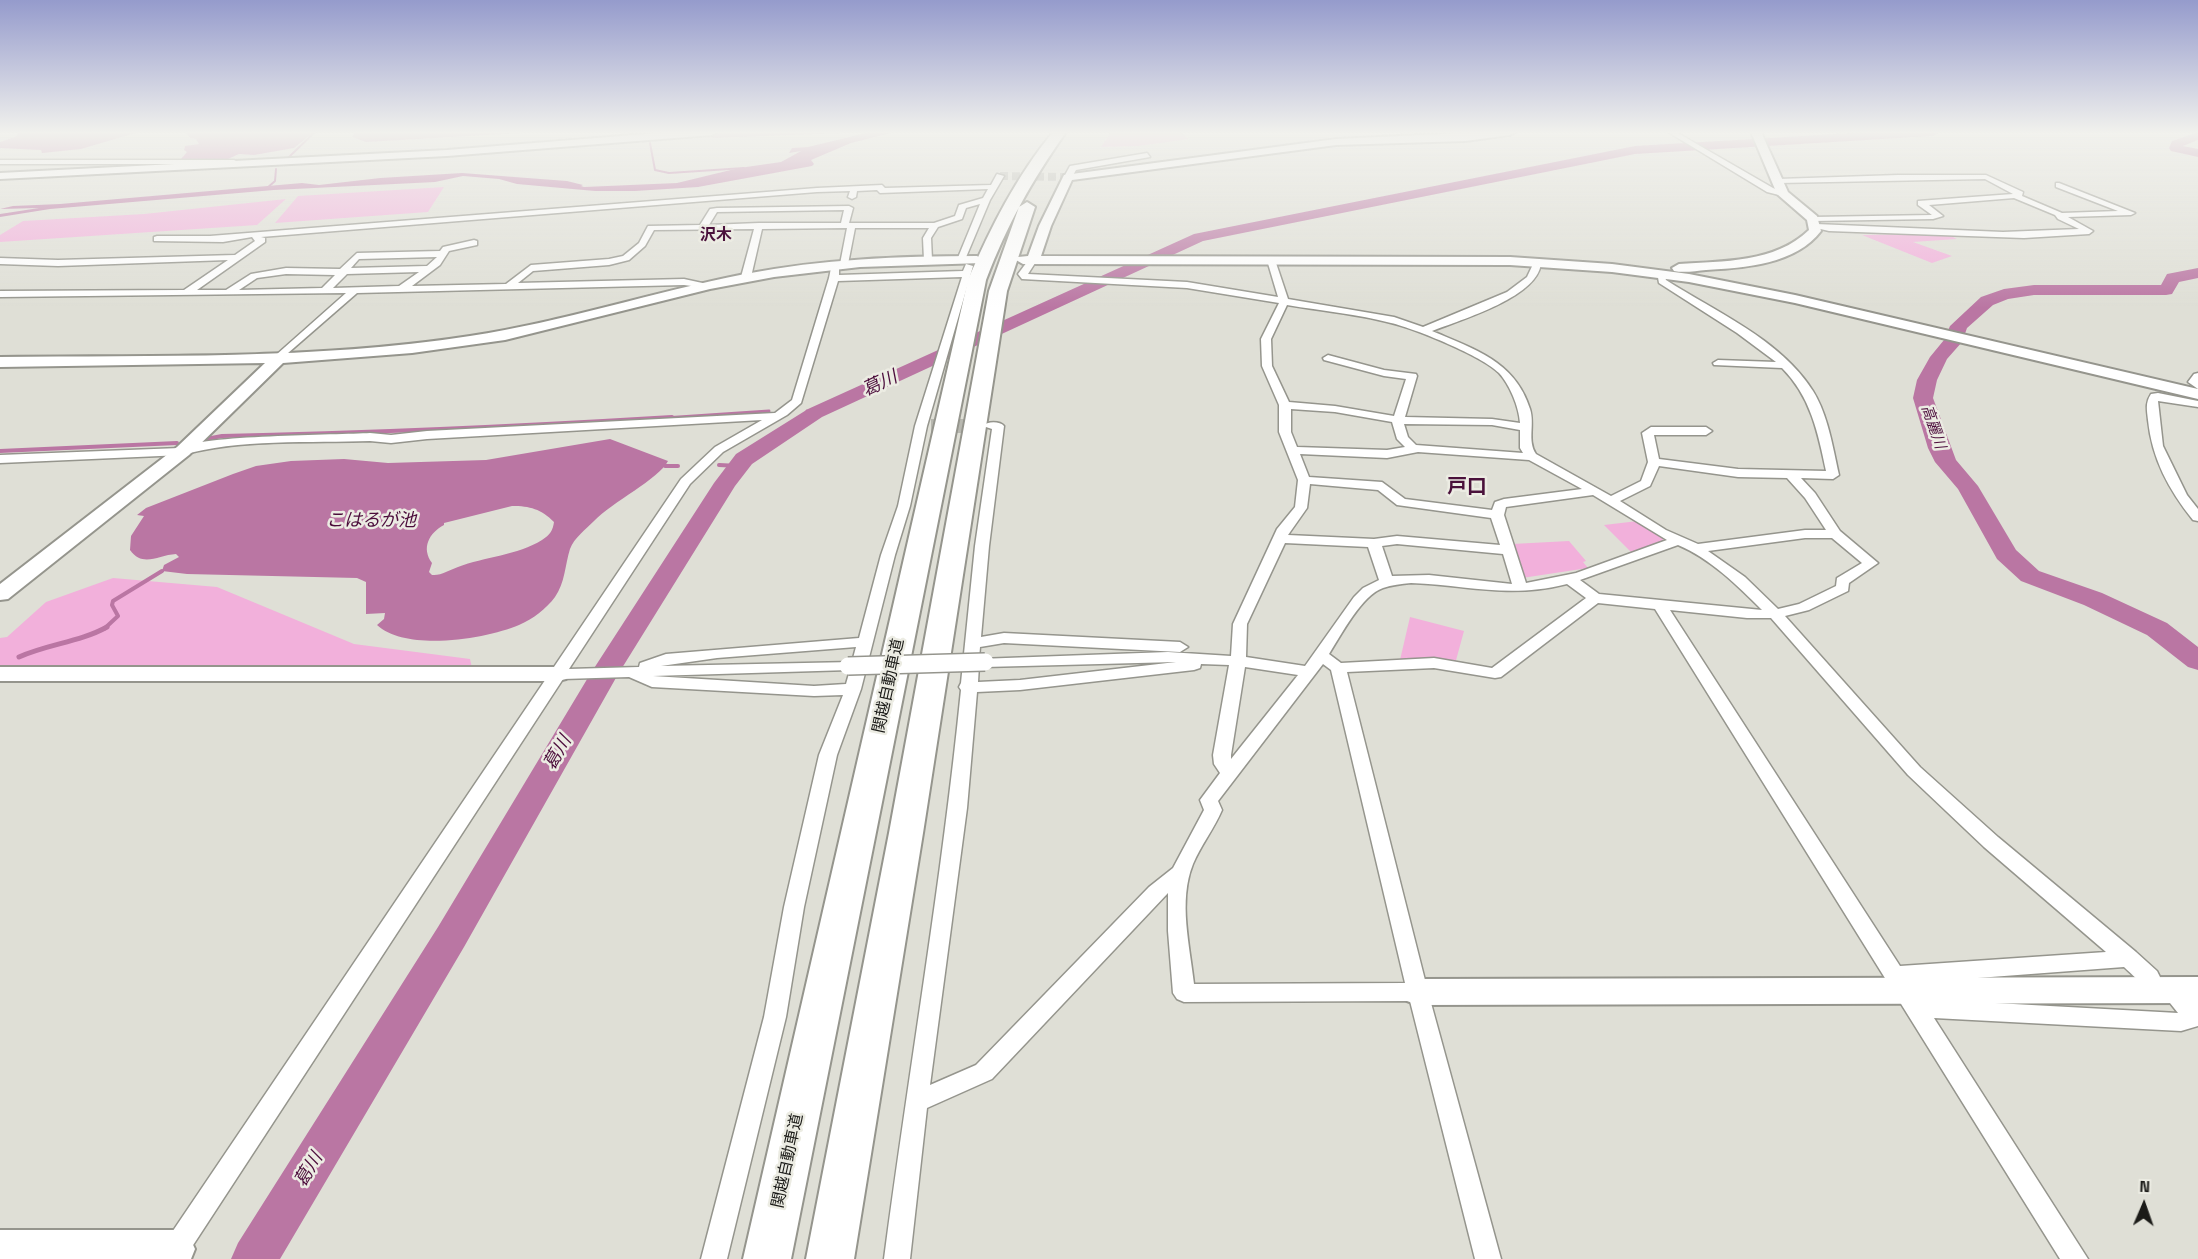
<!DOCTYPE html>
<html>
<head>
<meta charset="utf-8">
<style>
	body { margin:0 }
	#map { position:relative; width:2198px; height:1259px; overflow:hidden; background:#dfdfd6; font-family:"Space Grotesk",sans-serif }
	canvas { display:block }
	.north { position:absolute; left:2114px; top:1175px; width:60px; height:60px; -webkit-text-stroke:4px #ecece3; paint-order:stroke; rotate:2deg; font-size:16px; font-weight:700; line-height:24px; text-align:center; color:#1b1b18 }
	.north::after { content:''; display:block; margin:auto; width:21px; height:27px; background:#1b1b18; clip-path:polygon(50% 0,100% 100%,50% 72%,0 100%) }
</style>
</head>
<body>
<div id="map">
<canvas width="2198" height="1259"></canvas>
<div class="north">N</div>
</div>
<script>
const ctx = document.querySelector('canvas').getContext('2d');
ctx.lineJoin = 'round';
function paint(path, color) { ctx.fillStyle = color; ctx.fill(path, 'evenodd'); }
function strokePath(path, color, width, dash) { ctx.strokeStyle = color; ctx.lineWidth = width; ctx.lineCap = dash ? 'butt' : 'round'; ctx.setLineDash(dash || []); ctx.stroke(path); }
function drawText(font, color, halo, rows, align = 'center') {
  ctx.font = font + ' "Space Grotesk","Noto Sans JP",sans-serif'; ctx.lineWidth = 5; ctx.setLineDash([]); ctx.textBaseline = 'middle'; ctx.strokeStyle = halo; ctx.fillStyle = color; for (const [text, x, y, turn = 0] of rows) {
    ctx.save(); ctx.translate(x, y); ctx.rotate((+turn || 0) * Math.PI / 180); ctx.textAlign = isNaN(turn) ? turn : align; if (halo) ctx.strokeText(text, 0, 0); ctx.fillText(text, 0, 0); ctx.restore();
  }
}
const green = new Path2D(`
	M 1111,132 L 1180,132 L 1189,139 L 1138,146 L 1101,147 Z
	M 444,187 L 428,212 L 275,223 L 298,196 Z
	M 286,199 L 257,225 L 0,242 L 0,235 L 23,221 L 144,214 Z
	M 1927,234 L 1951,236 L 1957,239 L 1913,242 L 1952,256 L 1932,263 L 1862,235 Z
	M 1638,521 L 1663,539 L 1662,543 L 1632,553 L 1604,525 Z
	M 1569,541 L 1586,561 L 1583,562 L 1588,568 L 1522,578 L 1512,544 Z
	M 113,578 L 217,587 L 354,644 L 470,659 L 472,668 L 0,665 L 0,638 L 7,637 L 46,602 Z
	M 1410,617 L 1464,631 L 1455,664 L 1400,660 Z`);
const forest = new Path2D(`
	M 19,132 L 139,132 L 81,149 L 42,153 L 41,150 L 0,148 L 0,142 L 17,136 Z
	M 186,132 L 314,132 L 294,148 L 254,155 L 239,154 L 226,160 L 180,160 L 187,152 L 184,150 L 185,146 L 199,144 L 196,139 L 190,138 Z
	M 355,132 L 538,132 L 366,142 L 352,137 Z
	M 641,132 L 866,132 L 716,138 Z`);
const water = new Path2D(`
	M 870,132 L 895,132 L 851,143 L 811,160 L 814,164 L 812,166 L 698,187 L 635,191 L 595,191 L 517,184 L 499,179 L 463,176 L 435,182 L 274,190 L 50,209 L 0,217 L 0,214 L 39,208 L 0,209 L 13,206 L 60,204 L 302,183 L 319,185 L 380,178 L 462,173 L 567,181 L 583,185 L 581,186 L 584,187 L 677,183 L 739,168 L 781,162 L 801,151 L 789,153 L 792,148 L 808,147 Z
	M 610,439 L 668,461 C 659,479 612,502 594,521 C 586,529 574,538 570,549 C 565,565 565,583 555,597 C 546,609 533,619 519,625 C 486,639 406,652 377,625 L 384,619 L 385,613 L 366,614 L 366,582 L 357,578 L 187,574 L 162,571 L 164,565 L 179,557 L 176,554 C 158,555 143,568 130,550 L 131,536 L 144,516 L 137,515 L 146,508 L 233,474 L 256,466 L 291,461 L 344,459 L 388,463 L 486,460 ZM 512,506 C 530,506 541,509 554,522 C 553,530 550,535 542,540 C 518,555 484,557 458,567 C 449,570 441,576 432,575 L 429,572 L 432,563 C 421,548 429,533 444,525 L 444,523 Z`);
const streamFar3 = new Path2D(`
	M 650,143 L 655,170 L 669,173 L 744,168
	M 289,157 L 315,132
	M 266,189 L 275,181 L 276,169`);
const streamFar2 = new Path2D(`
	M 807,411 L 815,413
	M 649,419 L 769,411`);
const streamFar1 = new Path2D(`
	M 206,439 L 222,436 C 372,433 522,426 672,417
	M 0,451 L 177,443
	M 719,465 L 739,466
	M 665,466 L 678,466
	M 104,629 L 118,616 L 112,605 L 113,601 L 162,571`);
const stream = new Path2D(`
	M 19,657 C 48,644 80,642 107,627`);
const river = new Path2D(`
	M 1869,132 L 1939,132 L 1933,136 L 1635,154 L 1203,241 L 822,417 L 752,464 L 735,486 L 617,676 L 464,947 L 280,1259 L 231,1259 L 238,1243 L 438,927 L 589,676 L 714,483 L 736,454 L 808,409 L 1194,234 L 1635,146 Z
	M 2198,132 L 2198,140 L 2183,146 L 2198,149 L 2198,157 L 2171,151 L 2169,148 L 2172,141 Z
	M 2198,268 L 2198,278 L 2179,282 L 2172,294 L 2166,295 L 2034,295 L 2008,299 L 1993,305 L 1967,328 L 1962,342 L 1947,359 L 1937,380 L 1933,398 L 1956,460 L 1978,486 L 2016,550 L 2039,571 L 2102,593 L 2167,623 L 2198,647 L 2198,670 L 2188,667 L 2147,635 L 2084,605 L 2021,581 L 1997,559 L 1958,489 L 1935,462 L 1928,448 L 1913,398 L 1917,380 L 1930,357 L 1944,340 L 1950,326 L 1981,297 L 2004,289 L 2034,285 L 2161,285 L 2167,274 Z`);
const streetTunnelFar1 = new Path2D(`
	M 1000,176 L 1068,177`);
const streetTunnel = new Path2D(`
	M 931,426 L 982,426`);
const street = new Path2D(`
	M 1668,132 L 1676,132 L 1773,188 L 1787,194 L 1783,196 L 1767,192 Z
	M 1147,153 L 1150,157 L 1076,170 L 1071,179 L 1064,177 L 1070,166 Z
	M 0,160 L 234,160 L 238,162 L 234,164 L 0,164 Z
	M 997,174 L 1004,176 L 990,200 L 964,262 L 957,260 L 980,204 L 966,208 L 962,219 L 938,227 L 931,238 L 932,260 L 928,263 L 924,260 L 923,238 L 929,228 L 855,228 L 848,264 L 844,267 L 840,264 L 847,228 L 762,229 L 751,277 L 746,280 L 741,277 L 754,229 L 654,230 L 645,246 L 629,260 L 609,265 L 533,271 L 518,283 L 684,279 L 707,284 L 707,288 L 684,285 L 357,293 L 280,360 L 275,357 L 276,355 L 346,293 L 0,297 L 0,291 L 184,290 L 228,260 L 58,266 L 0,264 L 0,258 L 58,260 L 235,255 L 255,241 L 252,237 L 223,242 L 154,241 L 154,237 L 157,236 L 210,236 L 817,188 L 882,185 L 885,188 L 991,185 ZM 988,189 L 983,198 L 959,205 L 955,216 L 934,223 L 849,223 L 853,208 L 849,206 L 717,208 L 710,209 L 700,225 L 648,226 L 639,243 L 623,256 L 609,259 L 531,265 L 506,284 L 412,286 L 440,265 L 449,251 L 477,245 L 477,241 L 474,240 L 443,247 L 440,251 L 357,253 L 340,269 L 286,268 L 251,274 L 226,290 L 197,290 L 265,242 L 265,238 L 261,237 L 817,192 L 850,191 L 848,197 L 852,199 L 856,197 L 857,191 L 877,190 L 880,193 ZM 844,210 L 841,223 L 759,223 L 709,225 L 717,212 ZM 437,257 L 427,266 L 351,268 L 359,259 ZM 419,272 L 399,286 L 333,288 L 347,274 ZM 286,274 L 335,275 L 322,288 L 239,290 L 257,278 Z
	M 1898,175 L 1986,175 L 2023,192 L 2022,196 L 2062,213 L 2118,211 L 2056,187 L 2056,183 L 2059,183 L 2135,213 L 2131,215 L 2068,217 L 2093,231 L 2089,234 L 2024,238 L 1829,231 L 1812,227 L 1816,224 L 2003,232 L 2079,229 L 2058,219 L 2055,215 L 2014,198 L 1929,205 L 1943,216 L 1933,219 L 1813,221 L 1809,219 L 1813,217 L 1932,215 L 1918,205 L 1918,201 L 2013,194 L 1985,179 L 1778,183 L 1774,181 L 1778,179 Z
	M 1033,257 L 1037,260 L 1028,274 L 1187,282 L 1278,297 L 1267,260 L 1271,257 L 1275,260 L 1288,299 L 1394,317 L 1423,327 L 1507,292 L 1527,277 L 1535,260 L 1541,260 C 1543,296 1460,320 1432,331 C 1474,349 1515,361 1530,409 C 1535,424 1527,441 1536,454 L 1611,496 L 1641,481 L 1648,462 L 1642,433 L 1651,427 L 1706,427 L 1712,431 L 1706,435 L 1654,435 L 1659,459 L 1738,469 L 1826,471 C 1818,433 1811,397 1782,368 L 1714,365 L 1713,363 L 1718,360 L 1776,362 L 1737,333 L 1659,283 L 1657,272 L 1663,272 L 1666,280 C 1716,312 1780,339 1813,391 C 1828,415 1833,448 1839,475 L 1833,479 L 1801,478 L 1815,493 L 1840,531 L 1878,563 L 1849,583 L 1848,591 L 1809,610 L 1785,616 L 1920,767 L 1998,837 L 2136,952 L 2157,971 L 2160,977 L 2157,983 C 2143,988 2134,976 2124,967 L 1911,983 L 1922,999 L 2178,1013 L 2170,1003 L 2174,997 L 2181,994 L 2198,1003 L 2198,1026 L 2181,1031 L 1934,1018 L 2088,1259 L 2060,1259 L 1655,609 L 1598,603 L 1501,677 L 1495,678 L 1434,668 L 1347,672 L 1428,992 L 1501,1259 L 1475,1259 L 1410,1001 L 1184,1002 L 1177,999 L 1173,993 L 1168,931 L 1168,893 L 992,1079 L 927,1108 L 910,1259 L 884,1259 C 909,1069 942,880 961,690 L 959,687 L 961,683 L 975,546 L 992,429 L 983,426 C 987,421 1000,421 1004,426 L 989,546 L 981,637 L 1004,633 L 1180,642 L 1188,647 L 1180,652 L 1004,643 L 980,647 L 979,659 L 1168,652 L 1231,656 L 1233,624 L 1277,529 L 1295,507 L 1298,480 L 1279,432 L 1279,405 L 1262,366 L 1261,339 L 1279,303 L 1187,288 L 1022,279 L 1018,274 L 1030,258 ZM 1287,305 C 1322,311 1358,314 1391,323 C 1416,329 1482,356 1499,373 C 1510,385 1519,407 1520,423 L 1492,419 L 1405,417 L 1417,376 L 1416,374 L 1384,370 L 1328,355 L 1323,358 L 1324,360 L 1384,376 L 1406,379 L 1394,416 L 1335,406 L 1289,402 L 1272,366 L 1271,339 ZM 1291,409 L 1335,412 L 1392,422 L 1397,439 L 1405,447 L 1387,450 L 1297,447 L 1291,432 ZM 1404,424 L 1492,425 L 1520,430 L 1520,448 L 1523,453 L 1416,445 L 1408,437 ZM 1418,452 L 1529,460 L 1582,489 L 1504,499 L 1495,502 L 1492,510 L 1405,499 L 1382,482 L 1309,477 L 1300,454 L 1387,458 ZM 1659,466 L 1738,477 L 1787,478 L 1805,498 L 1826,530 L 1805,530 L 1698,544 L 1666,530 L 1620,501 L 1650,486 ZM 1310,484 L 1378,490 L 1397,505 L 1491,518 L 1500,545 L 1397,536 L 1374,539 L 1288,535 L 1307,508 ZM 1593,495 L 1667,540 L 1576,573 L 1526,583 L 1504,515 L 1506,507 ZM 1805,538 L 1832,538 L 1862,563 L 1837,578 L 1836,586 L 1799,604 L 1778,609 L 1745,577 L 1708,551 ZM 1285,543 L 1368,547 L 1379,580 L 1363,588 L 1354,597 L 1305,666 L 1246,657 L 1247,624 ZM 1397,544 L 1503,554 L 1512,584 L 1429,575 L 1392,576 L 1382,546 ZM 1678,545 C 1711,559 1737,585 1762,610 L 1599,594 L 1580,580 ZM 1411,583 C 1468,585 1508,599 1567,584 L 1586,598 L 1492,668 L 1434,658 L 1341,663 L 1329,654 C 1341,635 1362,595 1383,588 C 1392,585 1401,584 1411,583 ZM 1670,610 L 1747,618 L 1771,618 L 1908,775 L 1984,847 L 2106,952 L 1900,966 ZM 1176,662 L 1020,680 L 978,682 L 979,665 L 985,667 ZM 1201,664 L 1229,665 L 1213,755 L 1214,764 L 1220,773 L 1200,800 L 1204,810 L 1173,868 L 1149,887 L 976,1065 L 930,1085 L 967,808 L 977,692 L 1020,690 L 1194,670 L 1200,668 ZM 1323,664 L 1331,670 L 1405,983 L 1194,984 C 1190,946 1178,901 1193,864 C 1201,845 1214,829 1222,810 L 1218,801 ZM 1245,667 L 1298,675 L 1231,759 L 1231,755 Z
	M 832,263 L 839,265 L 839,275 L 963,271 L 966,264 L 973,266 L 927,426 L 910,506 L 895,555 L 861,689 L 837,755 L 804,907 L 786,1017 L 727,1259 L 701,1259 L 764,1017 L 784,907 L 819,755 L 843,695 L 814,696 L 652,687 L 629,677 L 563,679 L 184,1259 L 156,1259 L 160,1250 L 681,479 L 715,447 L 762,420 L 427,439 L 391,443 L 370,441 C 313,443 235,439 183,455 L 0,463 L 0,455 L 180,448 C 198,435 339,435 370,433 L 391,435 L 427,431 L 775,413 L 792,400 L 829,278 ZM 962,277 L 915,426 L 898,506 L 881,555 L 859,638 L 666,654 L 640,663 L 639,667 L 569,669 L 690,484 L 723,452 L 787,415 L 801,403 L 838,281 ZM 856,647 L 852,662 L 661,666 L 717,658 ZM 850,670 L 846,684 L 814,686 L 653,676 Z
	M 2198,373 L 2198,389 L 2188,382 L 2194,374 Z
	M 2158,393 L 2198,401 L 2198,407 L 2158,401 L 2163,446 L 2187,495 L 2198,509 L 2198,521 L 2193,520 C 2169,490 2152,459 2148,420 C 2147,410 2145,403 2151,394 Z`);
const secondary = new Path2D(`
	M 671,132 L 717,132 L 712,135 L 447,156 L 0,179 L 0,173 L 447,150 Z
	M 1485,132 L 1515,132 L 1510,135 L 1465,141 L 1336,145 L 1072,180 L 1051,226 L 1041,256 L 1510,257 L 1612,264 L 1689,274 L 1795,295 L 2198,389 L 2198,399 L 1795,303 L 1689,282 L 1612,272 L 1510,265 L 1023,264 L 1016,260 L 1018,257 L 1028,256 L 1039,226 L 1064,175 L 1336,139 Z
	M 1751,132 L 1761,132 L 1788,192 L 1817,216 L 1821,231 C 1796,264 1745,268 1706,270 C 1696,271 1684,273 1674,271 L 1672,268 L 1679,264 C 1723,261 1775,263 1809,230 L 1807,220 L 1777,194 Z
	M 977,256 L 984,260 L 982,263 L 860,267 L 774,277 L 710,289 L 505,340 L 412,353 L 283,363 L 189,455 L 8,599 L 0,600 L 0,584 L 177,447 L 265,363 L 0,367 L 0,357 C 157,355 314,360 470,336 C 563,322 653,292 745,274 C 822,259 899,256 977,256 Z
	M 0,667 L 558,667 L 566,669 L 570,674 L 566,679 L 558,681 L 0,681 Z
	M 2198,977 L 2198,1003 L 1418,1005 L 1407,1001 L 1402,992 L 1407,983 L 1418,979 Z
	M 0,1230 L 176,1230 L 189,1236 L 195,1249 L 191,1259 L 0,1259 Z`);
const highway = new Path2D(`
	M 1053,132 L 1066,132 C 1031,182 1008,223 986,280 L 791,1259 L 743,1259 L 968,280 C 991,227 1016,177 1053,132 Z
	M 1027,202 L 1035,207 L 1007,291 L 923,833 L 854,1259 L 806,1259 L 889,833 L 989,291 L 1019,207 Z`);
const streetBridge = new Path2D(`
	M 848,666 L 985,662`);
const farWaternames = [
	["高麗川",1933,427,71]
];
const farQuarternames = [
	["沢木",716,236]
];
const streetNames = [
	["関越自動車道",889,686,-78],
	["関越自動車道",788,1161,-78]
];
const waterNames = [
	["葛川",880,384,-25],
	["こはるが池",371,521],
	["葛川",558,753,-60],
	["葛川",309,1170,-59]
];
const quarterNames = [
	["戸口",1467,488]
];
paint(green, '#f2b0db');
paint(forest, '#c580ae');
paint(water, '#ba76a3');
strokePath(streamFar3, '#ba76a3', 2);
strokePath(streamFar2, '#ba76a3', 3);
strokePath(streamFar1, '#ba76a3', 4);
strokePath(stream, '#ba76a3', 5);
paint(river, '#ba76a3');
strokePath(streetTunnelFar1, '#b8b8b0', 8, [8, 4]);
strokePath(streetTunnel, '#b8b8b0', 14, [14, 7]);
strokePath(street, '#95958d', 3);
strokePath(secondary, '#95958d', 4);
strokePath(highway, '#95958d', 4);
paint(street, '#fff');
paint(secondary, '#fff');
paint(highway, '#fff');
strokePath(streetBridge, '#95958d', 20, []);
strokePath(streetBridge, '#fff', 17);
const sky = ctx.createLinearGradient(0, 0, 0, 308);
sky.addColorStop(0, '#959bcc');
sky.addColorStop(0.43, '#f1f1ed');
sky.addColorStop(1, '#f1f1ed00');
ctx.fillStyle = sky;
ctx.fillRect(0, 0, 2198, 308);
drawText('italic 15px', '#4b0c3b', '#ecece3', farWaternames);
drawText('bold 16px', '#4a113b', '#ecece3', farQuarternames);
drawText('16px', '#1b1b18', '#ecece3', streetNames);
drawText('italic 18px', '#4b0c3b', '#ecece3', waterNames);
drawText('bold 20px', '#4a113b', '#ecece3', quarterNames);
</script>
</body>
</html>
